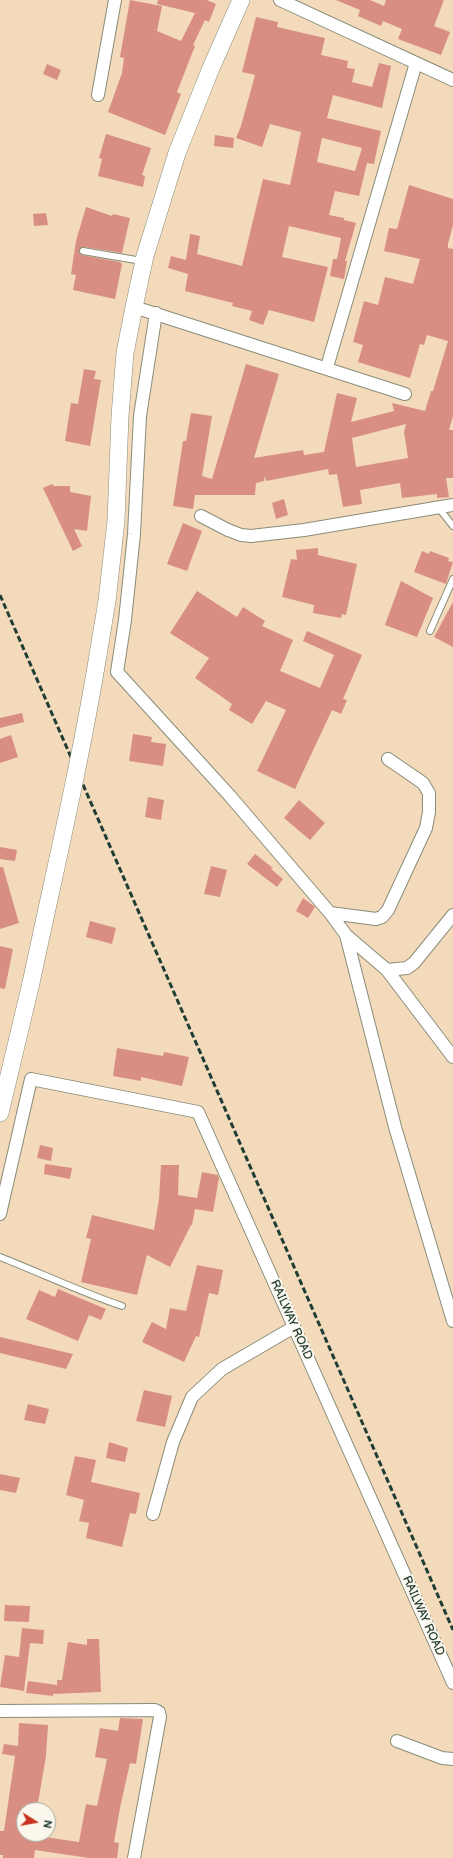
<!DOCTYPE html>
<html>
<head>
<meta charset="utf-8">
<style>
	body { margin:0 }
	#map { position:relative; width:453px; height:1858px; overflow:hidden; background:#f3dabb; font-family:"Balsamiq Sans",sans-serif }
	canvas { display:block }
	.north { position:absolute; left:16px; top:1802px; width:40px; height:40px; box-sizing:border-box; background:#fbf7ec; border:1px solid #a3ada2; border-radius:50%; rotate:101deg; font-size:11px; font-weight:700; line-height:16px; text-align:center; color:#1f3d34 }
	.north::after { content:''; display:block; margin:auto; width:14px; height:18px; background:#c8321e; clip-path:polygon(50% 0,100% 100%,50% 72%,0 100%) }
</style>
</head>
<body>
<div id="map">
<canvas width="453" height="1858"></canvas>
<div class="north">N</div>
</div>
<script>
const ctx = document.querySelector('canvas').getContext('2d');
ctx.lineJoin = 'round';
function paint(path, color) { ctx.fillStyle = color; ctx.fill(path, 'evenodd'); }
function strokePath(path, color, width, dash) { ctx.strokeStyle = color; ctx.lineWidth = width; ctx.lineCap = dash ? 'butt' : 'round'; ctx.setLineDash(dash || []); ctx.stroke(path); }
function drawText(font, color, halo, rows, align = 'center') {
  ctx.font = font + ' "Balsamiq Sans",sans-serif'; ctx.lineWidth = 4; ctx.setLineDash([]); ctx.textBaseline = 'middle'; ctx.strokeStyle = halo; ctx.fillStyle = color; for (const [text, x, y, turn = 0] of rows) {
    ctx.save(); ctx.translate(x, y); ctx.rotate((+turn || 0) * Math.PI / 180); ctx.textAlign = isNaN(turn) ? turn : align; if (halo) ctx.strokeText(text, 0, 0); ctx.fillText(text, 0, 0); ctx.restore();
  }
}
const building = new Path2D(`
	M 130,0 L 162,6 L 157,31 L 181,41 L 195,13 L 157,4 L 158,0 L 207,0 L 216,4 L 209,22 L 205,20 L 193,45 L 195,46 L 177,92 L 181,94 L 165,135 L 108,112 L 122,73 L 124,58 L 120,57 Z
	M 336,0 L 370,0 L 384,6 L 386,0 L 444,0 L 434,26 L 450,32 L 441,55 L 398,39 L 402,29 L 383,21 L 381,26 L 358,16 L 360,10 Z
	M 256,17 L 278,22 L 277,27 L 325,38 L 321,55 L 348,61 L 347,68 L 355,69 L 352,82 L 372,87 L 379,63 L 391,66 L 382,108 L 333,95 L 327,118 L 381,131 L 374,164 L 367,163 L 359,196 L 335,191 L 329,215 L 344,218 L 344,220 L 356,223 L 345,261 L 347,261 L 344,279 L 330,276 L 333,259 L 337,259 L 341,238 L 289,226 L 282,257 L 328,267 L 314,322 L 269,310 L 263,325 L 249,320 L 252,311 L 232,306 L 233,303 L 185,291 L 188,274 L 168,268 L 171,256 L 186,260 L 190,234 L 200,236 L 197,254 L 242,266 L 263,179 L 290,185 L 301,132 L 270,124 L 262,147 L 236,138 L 241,126 L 255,75 L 242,72 ZM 322,138 L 362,148 L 355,171 L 317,162 Z
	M 47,64 L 61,70 L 57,80 L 43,74 Z
	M 106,134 L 151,148 L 142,175 L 145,176 L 143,187 L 98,176 L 102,159 L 99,158 Z
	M 215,135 L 234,138 L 233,148 L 214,146 Z
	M 409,185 L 453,199 L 453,225 L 448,244 L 448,248 L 453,249 L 453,416 L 449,430 L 453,430 L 453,478 L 446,478 L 449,497 L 437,498 L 437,494 L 402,498 L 400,483 L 360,490 L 362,504 L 343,507 L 337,474 L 329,475 L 328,469 L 266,481 L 265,476 L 264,481 L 256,483 L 255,495 L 195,495 L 193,509 L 173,506 L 183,441 L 186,441 L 191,413 L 212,416 L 202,476 L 212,479 L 246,364 L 279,374 L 254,458 L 303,450 L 304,455 L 324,452 L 337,393 L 357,398 L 351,422 L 394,411 L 392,403 L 425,411 L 431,391 L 433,391 L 448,341 L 427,335 L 424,345 L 420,344 L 410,378 L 358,362 L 363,345 L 353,342 L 364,301 L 378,305 L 385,277 L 413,284 L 420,259 L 384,251 L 389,228 L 397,229 ZM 406,424 L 404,432 L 408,458 L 356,467 L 352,438 Z
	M 86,207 L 112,216 L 113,214 L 130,218 L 122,253 L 84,247 L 79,250 L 79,253 L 82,255 L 120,262 L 122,264 L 115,299 L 73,290 L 76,275 L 71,274 L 76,241 Z
	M 46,213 L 48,225 L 34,226 L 33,214 Z
	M 84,369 L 96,371 L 94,379 L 101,380 L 90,446 L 65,441 L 71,403 L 78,404 Z
	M 52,484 L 54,486 L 70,486 L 70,492 L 91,496 L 87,531 L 74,529 L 82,546 L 73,551 L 43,488 Z
	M 284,499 L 288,515 L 276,519 L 272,503 Z
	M 183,523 L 202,531 L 187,571 L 167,564 Z
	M 318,548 L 318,555 L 357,564 L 346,615 L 342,614 L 341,618 L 313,613 L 314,605 L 282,597 L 291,559 L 297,560 L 296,550 Z
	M 422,551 L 429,554 L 430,551 L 449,558 L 448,561 L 453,562 L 446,584 L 414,572 Z
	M 401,581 L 433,598 L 417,637 L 385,625 Z
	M 197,591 L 237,617 L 243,607 L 265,621 L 262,626 L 293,640 L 280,671 L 320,688 L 334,655 L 303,641 L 307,631 L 362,655 L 343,699 L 347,700 L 341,714 L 332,710 L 295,789 L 257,771 L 286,710 L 266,701 L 252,724 L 229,710 L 232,704 L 195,678 L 209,658 L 170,633 Z
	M 453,602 L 453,647 L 434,637 Z
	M 22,713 L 24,722 L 0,728 L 0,718 Z
	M 133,734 L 152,737 L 151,742 L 166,744 L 163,766 L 129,761 Z
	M 11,735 L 18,757 L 0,763 L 0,739 Z
	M 148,797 L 164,800 L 161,820 L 145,817 Z
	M 299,800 L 325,823 L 310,840 L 284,818 Z
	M 0,847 L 17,850 L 15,861 L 0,859 Z
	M 255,854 L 273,868 L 271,869 L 283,879 L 277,887 L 247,864 Z
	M 211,866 L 227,870 L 220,897 L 204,894 Z
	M 0,867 L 3,867 L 19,923 L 0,929 Z
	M 303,898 L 315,907 L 308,918 L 296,911 Z
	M 90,921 L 116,928 L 112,944 L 86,937 Z
	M 0,946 L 13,949 L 5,989 L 0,988 Z
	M 117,1048 L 163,1056 L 164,1052 L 189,1057 L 182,1086 L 141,1077 L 141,1081 L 113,1076 Z
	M 40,1145 L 53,1148 L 51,1161 L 37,1158 Z
	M 45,1164 L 72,1168 L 70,1179 L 44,1174 Z
	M 161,1165 L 179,1165 L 178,1195 L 197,1198 L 202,1172 L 218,1175 L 219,1178 L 213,1212 L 195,1209 L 192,1225 L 191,1225 L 170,1267 L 147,1255 L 137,1295 L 81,1282 L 91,1239 L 86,1238 L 92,1215 L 154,1230 L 159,1199 Z
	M 197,1265 L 223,1270 L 218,1295 L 209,1293 L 199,1337 L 196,1336 L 184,1362 L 142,1342 L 152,1322 L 166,1329 L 170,1308 L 186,1311 Z
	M 58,1289 L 106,1309 L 101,1320 L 89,1315 L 78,1341 L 26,1319 L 39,1290 L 55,1297 Z
	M 0,1337 L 73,1354 L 66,1369 L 0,1353 Z
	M 144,1390 L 172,1396 L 165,1427 L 136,1421 Z
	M 28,1404 L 49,1409 L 45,1424 L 24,1420 Z
	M 109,1442 L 128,1448 L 125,1462 L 106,1458 Z
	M 75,1456 L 96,1460 L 91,1482 L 140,1493 L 136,1514 L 130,1513 L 122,1547 L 86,1538 L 89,1523 L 79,1521 L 84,1500 L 66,1495 Z
	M 0,1474 L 20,1478 L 16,1493 L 0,1490 Z
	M 5,1605 L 30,1606 L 29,1622 L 4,1621 Z
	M 22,1628 L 44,1630 L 43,1644 L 30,1643 L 24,1691 L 0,1687 L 5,1655 L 19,1657 Z
	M 87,1639 L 99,1639 L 101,1692 L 53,1694 L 53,1696 L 26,1693 L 28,1681 L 57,1685 L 57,1680 L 62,1680 L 68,1642 L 87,1645 Z
	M 120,1718 L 143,1719 L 136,1764 L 130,1763 L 120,1808 L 114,1842 L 119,1843 L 117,1858 L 89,1858 L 35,1850 L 34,1858 L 3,1858 L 3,1855 L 0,1855 L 0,1831 L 4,1831 L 15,1756 L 2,1754 L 4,1744 L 18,1746 L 19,1723 L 48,1725 L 46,1756 L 39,1797 L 36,1810 L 24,1810 L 24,1834 L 79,1842 L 86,1804 L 97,1806 L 107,1759 L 95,1757 L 100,1728 L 118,1731 Z`);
const service = new Path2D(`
	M 83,251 L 142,261
	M 438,507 L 453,526
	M 430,631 L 453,579
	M 0,1257 C 41,1273 80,1292 122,1306`);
const minor = new Path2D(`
	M 280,0 L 453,80
	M 98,95 L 115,0
	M 134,307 L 405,394
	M 156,313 L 140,416 L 134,534 L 125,620 L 117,672 L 230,796 L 330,913 L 346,935 L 395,1127 L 453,1321
	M 327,367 L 416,63
	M 201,516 L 228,530 L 241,535 L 251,536 L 304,530 L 453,505
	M 330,913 L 376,919 L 382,917 L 388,910 L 426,828 L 429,812 L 429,793 L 423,783 L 388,759
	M 346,935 L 387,970 L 453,1057
	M 387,970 L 407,968 L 414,963 L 453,915
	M 0,1214 L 31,1079 L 198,1112 L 453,1683
	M 153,1514 L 173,1442 L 192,1397 L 222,1369 L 294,1327
	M 0,1711 L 155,1710 L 159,1712 L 160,1717 L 134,1858
	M 397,1741 L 442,1758 L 453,1759`);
const secondary = new Path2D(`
	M 98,655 L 107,601 L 116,521 L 120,416 L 125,353 L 134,307 L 145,256 L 177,153 L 211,68 L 241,0
	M 0,1113 L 31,983`);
const rail = new Path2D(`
	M 0,595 L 453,1630`);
const secondaryBridge = new Path2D(`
	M 31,983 C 54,874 80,765 98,655`);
const streetNames = [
	["RAILWAY ROAD",291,1320,66],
	["RAILWAY ROAD",423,1616,66]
];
paint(building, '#d98e83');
strokePath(service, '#898c78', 8);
strokePath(minor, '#898c78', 14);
strokePath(secondary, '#898c78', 18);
strokePath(service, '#fff', 6);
strokePath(minor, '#fff', 12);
strokePath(secondary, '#fff', 17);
strokePath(rail, '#1f3d34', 3, [6, 3]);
strokePath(secondaryBridge, '#898c78', 18, []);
strokePath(secondaryBridge, '#fff', 17);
drawText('12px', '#1f3d34', '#fbf7ec', streetNames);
</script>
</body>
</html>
